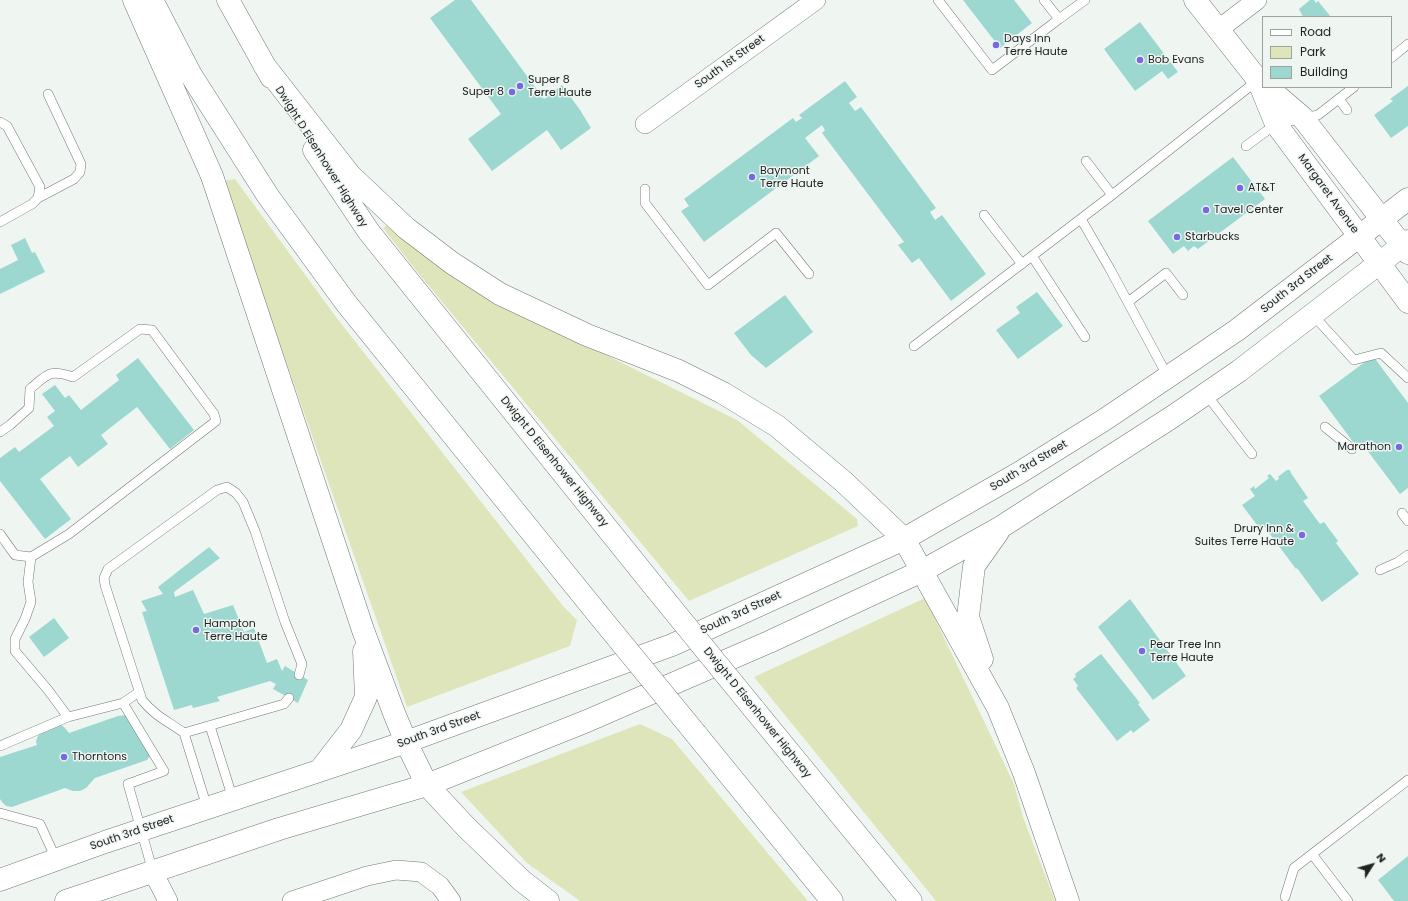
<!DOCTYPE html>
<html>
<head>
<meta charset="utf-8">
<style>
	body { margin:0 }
	#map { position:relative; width:1408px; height:901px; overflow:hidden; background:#eff6f2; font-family:Poppins,sans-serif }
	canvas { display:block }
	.legend { position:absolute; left:1262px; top:16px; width:130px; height:72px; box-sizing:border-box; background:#eff6f2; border:1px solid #9da29f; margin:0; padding:5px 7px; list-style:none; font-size:12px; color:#212322 }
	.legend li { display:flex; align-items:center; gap:8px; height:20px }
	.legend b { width:20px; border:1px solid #9da29f }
	.north { position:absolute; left:1352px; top:845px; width:40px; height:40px; -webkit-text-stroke:3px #eff6f2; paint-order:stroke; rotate:53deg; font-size:11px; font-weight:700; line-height:16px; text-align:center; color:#212322 }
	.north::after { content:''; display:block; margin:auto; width:14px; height:18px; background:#212322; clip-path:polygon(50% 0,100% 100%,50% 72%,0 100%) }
</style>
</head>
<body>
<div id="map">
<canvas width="1408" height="901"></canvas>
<ul class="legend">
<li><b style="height:5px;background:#fff"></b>Road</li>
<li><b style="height:11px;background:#dfe5ba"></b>Park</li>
<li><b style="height:11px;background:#9cd7d0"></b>Building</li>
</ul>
<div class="north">N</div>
</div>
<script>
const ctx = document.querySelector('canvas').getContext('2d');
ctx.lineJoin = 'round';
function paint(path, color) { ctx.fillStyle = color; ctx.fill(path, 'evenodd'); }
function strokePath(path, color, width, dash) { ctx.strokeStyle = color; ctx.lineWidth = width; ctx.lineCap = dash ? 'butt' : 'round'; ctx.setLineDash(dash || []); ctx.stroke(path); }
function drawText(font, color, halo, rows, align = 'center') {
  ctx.font = font + ' Poppins,sans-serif'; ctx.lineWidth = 3; ctx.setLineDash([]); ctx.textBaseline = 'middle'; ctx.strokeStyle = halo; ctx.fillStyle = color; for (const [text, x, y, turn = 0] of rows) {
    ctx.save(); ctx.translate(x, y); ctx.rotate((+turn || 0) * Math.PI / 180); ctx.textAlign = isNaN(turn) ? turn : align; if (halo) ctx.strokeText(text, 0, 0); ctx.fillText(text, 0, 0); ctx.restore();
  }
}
const green = new Path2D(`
	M 235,179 L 339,321 L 563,606 L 577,620 L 570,646 L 407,707 L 223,181 Z
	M 387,225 L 494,304 L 600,352 L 737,420 L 857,519 L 858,526 L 689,601 L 415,269 L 383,228 Z
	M 925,598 L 1014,784 L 1023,817 L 1055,901 L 936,901 L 754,677 Z
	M 640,724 L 672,739 L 808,901 L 580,901 L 527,863 L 461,792 Z`);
const building = new Path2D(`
	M 455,0 L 471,0 L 544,99 L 562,85 L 580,110 L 591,128 L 561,150 L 547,130 L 492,171 L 468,139 L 501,114 L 430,18 Z
	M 963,0 L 1014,0 L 1032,23 L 1000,48 Z
	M 1310,0 L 1314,0 L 1316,3 L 1318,1 L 1331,17 L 1303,17 L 1299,9 Z
	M 1140,22 L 1178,72 L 1168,79 L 1162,71 L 1135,91 L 1104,49 Z
	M 845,81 L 857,97 L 849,103 L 855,111 L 861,107 L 936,208 L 930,212 L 935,220 L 942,215 L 986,274 L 951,301 L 919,258 L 912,263 L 898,245 L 904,242 L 822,133 L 825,130 L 822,125 L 805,138 L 819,156 L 704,242 L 681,211 L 689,206 L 684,199 L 793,118 L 796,122 L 802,118 L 799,115 Z
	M 1408,86 L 1408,126 L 1391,138 L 1374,115 L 1393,101 L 1390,99 Z
	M 1233,157 L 1265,199 L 1198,249 L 1194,246 L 1188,251 L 1184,246 L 1173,254 L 1148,221 Z
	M 25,238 L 32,253 L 35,252 L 45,272 L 0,294 L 0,269 L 18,260 L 11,245 Z
	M 1037,292 L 1063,326 L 1018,359 L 996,330 L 1020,313 L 1016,307 Z
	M 785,295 L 813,332 L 766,368 L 751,355 L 734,333 Z
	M 1373,356 L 1408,403 L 1408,488 L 1400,494 L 1364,446 L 1359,450 L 1319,396 Z
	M 138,358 L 194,430 L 170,449 L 137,407 L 101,435 L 108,444 L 78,467 L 70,456 L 40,479 L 71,519 L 45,539 L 0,481 L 0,458 L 15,447 L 19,452 L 54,426 L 47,417 L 55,411 L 42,394 L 55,385 L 65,398 L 69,395 L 81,410 L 119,380 L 116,375 Z
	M 1287,470 L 1290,470 L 1291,473 L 1308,498 L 1303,501 L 1320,524 L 1324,522 L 1338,541 L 1336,543 L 1359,574 L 1322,602 L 1297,568 L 1296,569 L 1264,526 L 1260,529 L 1242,505 L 1255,496 L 1250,489 L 1254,486 L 1255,489 L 1269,478 L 1267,476 L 1270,474 L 1276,481 L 1279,479 L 1278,477 L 1280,475 Z
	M 209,547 L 220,558 L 174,592 L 175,597 L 193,590 L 204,614 L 233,605 L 244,632 L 254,628 L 267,663 L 277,659 L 282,671 L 285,666 L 308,680 L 298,703 L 273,689 L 276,684 L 270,681 L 217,697 L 220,701 L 193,708 L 192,705 L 174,710 L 142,612 L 147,611 L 141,601 L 163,594 L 158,587 Z
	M 1130,599 L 1186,676 L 1153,700 L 1098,627 Z
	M 54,618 L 69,638 L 44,657 L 29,637 Z
	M 1101,654 L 1140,703 L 1138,704 L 1150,720 L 1133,733 L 1131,730 L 1117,741 L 1076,688 L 1078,686 L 1073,679 L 1076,677 L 1075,674 Z
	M 126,715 L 150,756 L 147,760 L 95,778 L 86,788 L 80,791 L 73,791 L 65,788 L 12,807 L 6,806 L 2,802 L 0,799 L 0,757 L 37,745 L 36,741 L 38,736 L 44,730 L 53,726 L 61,725 L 64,727 L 69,733 L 118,716 Z
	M 1408,856 L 1408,901 L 1394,901 L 1378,880 Z`);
const lane = new Path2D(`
	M 938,0 L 992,70 L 1059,19
	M 1044,0 L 1059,19 L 1085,0
	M 1391,58 L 1408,44
	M 1339,99 L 1347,110
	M 0,122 L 7,126 L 40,187 L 38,198 L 32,204 L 0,222
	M 1246,146 L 1276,124 L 1318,115 L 1354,87
	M 1086,161 L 1112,195
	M 645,189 L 645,203 L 708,285 L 776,233 L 809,274
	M 38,198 L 74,179 L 80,172 L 81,164 L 48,94
	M 984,215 L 1022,264
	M 1081,219 L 1110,269 L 1168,377
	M 1032,256 L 1085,337
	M 1128,302 L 1166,273 L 1183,295
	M 1313,315 L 1354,360 L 1381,353 L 1408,378
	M 914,346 L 1112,195 L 1258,80
	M 1206,394 L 1252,454
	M 1325,427 L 1352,449
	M 0,432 L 10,425 L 29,408 L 30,389 C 48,374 49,369 73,377 L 140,329 L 152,330 L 214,414 L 216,421 L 69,534 L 31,557 L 15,555 L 0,534
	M 1402,513 L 1408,521
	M 31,557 L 28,582 L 31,602 L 25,619 L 15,639 L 15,651 L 48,690 L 68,717
	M 1380,570 L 1398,562 L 1408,555
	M 289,698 L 284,704 L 184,733 C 168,721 156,717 142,700 L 105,585 L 104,578 L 108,569 L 217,490 L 227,487 L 236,493 L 243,502 L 255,531 L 285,622 L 302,664 L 299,675
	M 123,703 L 139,692
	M 210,726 L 233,799
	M 184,733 L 207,807
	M 0,746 L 68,717 L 123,703 L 164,771 L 128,784 L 153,872
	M 0,813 L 40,824 L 56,859
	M 1312,854 L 1348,901
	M 1285,897 L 1294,868 L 1408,780`);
const street = new Path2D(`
	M 1219,29 L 1257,0
	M 645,124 L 816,0
	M 153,872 L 168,901
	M 292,901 L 367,876 L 396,870 L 421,872 L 440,886 L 451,901`);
const secondary = new Path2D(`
	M 1195,0 L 1258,80 L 1263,84
	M 1258,80 L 1276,124 L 1408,302
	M 1267,87 L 1302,117 L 1408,253`);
const highway = new Path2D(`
	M 134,0 L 212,176 L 363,630 L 394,713 L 406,742 L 427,785 L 466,827 L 521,880 L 548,901
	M 152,0 L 191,75 L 268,196 L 346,303 L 597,613
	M 228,0 L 271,77
	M 264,65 L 350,175 L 406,228 L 452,263 L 500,294 L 587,335 L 679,371 L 723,393 L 777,426 L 844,482 L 904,539 L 998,708 L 1024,773 L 1068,901
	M 314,150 L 369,232 L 656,589
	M 982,659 L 968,617 L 974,566 L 998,532
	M 753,708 L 911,901
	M 696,734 L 832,901
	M 320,770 L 351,730 L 366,697 L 364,651
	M 0,880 L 105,842 L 406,742 L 672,645 L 904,539 L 1019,473 L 1104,420 L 1187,364 L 1237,330 L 1408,199
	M 66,901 L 279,829 L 427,785 L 587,721 L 769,642 L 922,571 L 1001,527 L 1172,417 L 1239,371 L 1408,241`);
const highwayBridge = new Path2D(`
	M 656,589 L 753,708
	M 597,613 L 696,734`);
const markers = [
	[996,45,4,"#7769e4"],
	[1140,60,4,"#7769e4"],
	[520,86,4,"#7769e4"],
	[512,92,4,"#7769e4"],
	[752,177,4,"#7769e4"],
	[1240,188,4,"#7769e4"],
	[1206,210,4,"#7769e4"],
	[1177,237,4,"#7769e4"],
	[1399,447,4,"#7769e4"],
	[1302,535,4,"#7769e4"],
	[196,630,4,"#7769e4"],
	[1142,651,4,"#7769e4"],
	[64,757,4,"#7769e4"]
];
const poiNames = [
	["Days Inn",1004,39],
	["Terre Haute",1004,52],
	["Bob Evans",1148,60],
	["Super 8",528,80],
	["Terre Haute",528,93],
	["Super 8",504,92,"right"],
	["Baymont",760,171],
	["Terre Haute",760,184],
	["AT&T",1248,188],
	["Tavel Center",1214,210],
	["Starbucks",1185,237],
	["Marathon",1391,447,"right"],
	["Drury Inn &",1294,529,"right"],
	["Suites Terre Haute",1294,542,"right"],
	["Hampton",204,624],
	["Terre Haute",204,637],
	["Pear Tree Inn",1150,645],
	["Terre Haute",1150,658],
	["Thorntons",72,757]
];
const streetNames = [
	["South 1st Street",730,62,-36],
	["Dwight D Eisenhower Highway",321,157,58],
	["Margaret Avenue",1328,194,54],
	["South 3rd Street",1297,284,-38],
	["Dwight D Eisenhower Highway",554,462,51],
	["South 3rd Street",1029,466,-31],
	["South 3rd Street",741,613,-25],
	["Dwight D Eisenhower Highway",757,713,51],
	["South 3rd Street",439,730,-20],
	["South 3rd Street",132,833,-19]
];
paint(green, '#dfe5ba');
paint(building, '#9cd7d0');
strokePath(lane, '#727875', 10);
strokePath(street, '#727875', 20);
strokePath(secondary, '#727875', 23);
strokePath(highway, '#727875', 23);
strokePath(lane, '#fff', 9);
strokePath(street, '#fff', 19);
strokePath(secondary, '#fff', 22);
strokePath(highway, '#fff', 22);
strokePath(highwayBridge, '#727875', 23, []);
strokePath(highwayBridge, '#fff', 22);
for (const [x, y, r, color] of markers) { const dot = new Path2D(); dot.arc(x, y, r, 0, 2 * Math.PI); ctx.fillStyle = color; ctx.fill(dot); strokePath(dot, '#eff6f2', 1.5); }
drawText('11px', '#212322', '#eff6f2', poiNames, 'left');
drawText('11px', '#212322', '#eff6f2', streetNames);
</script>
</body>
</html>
